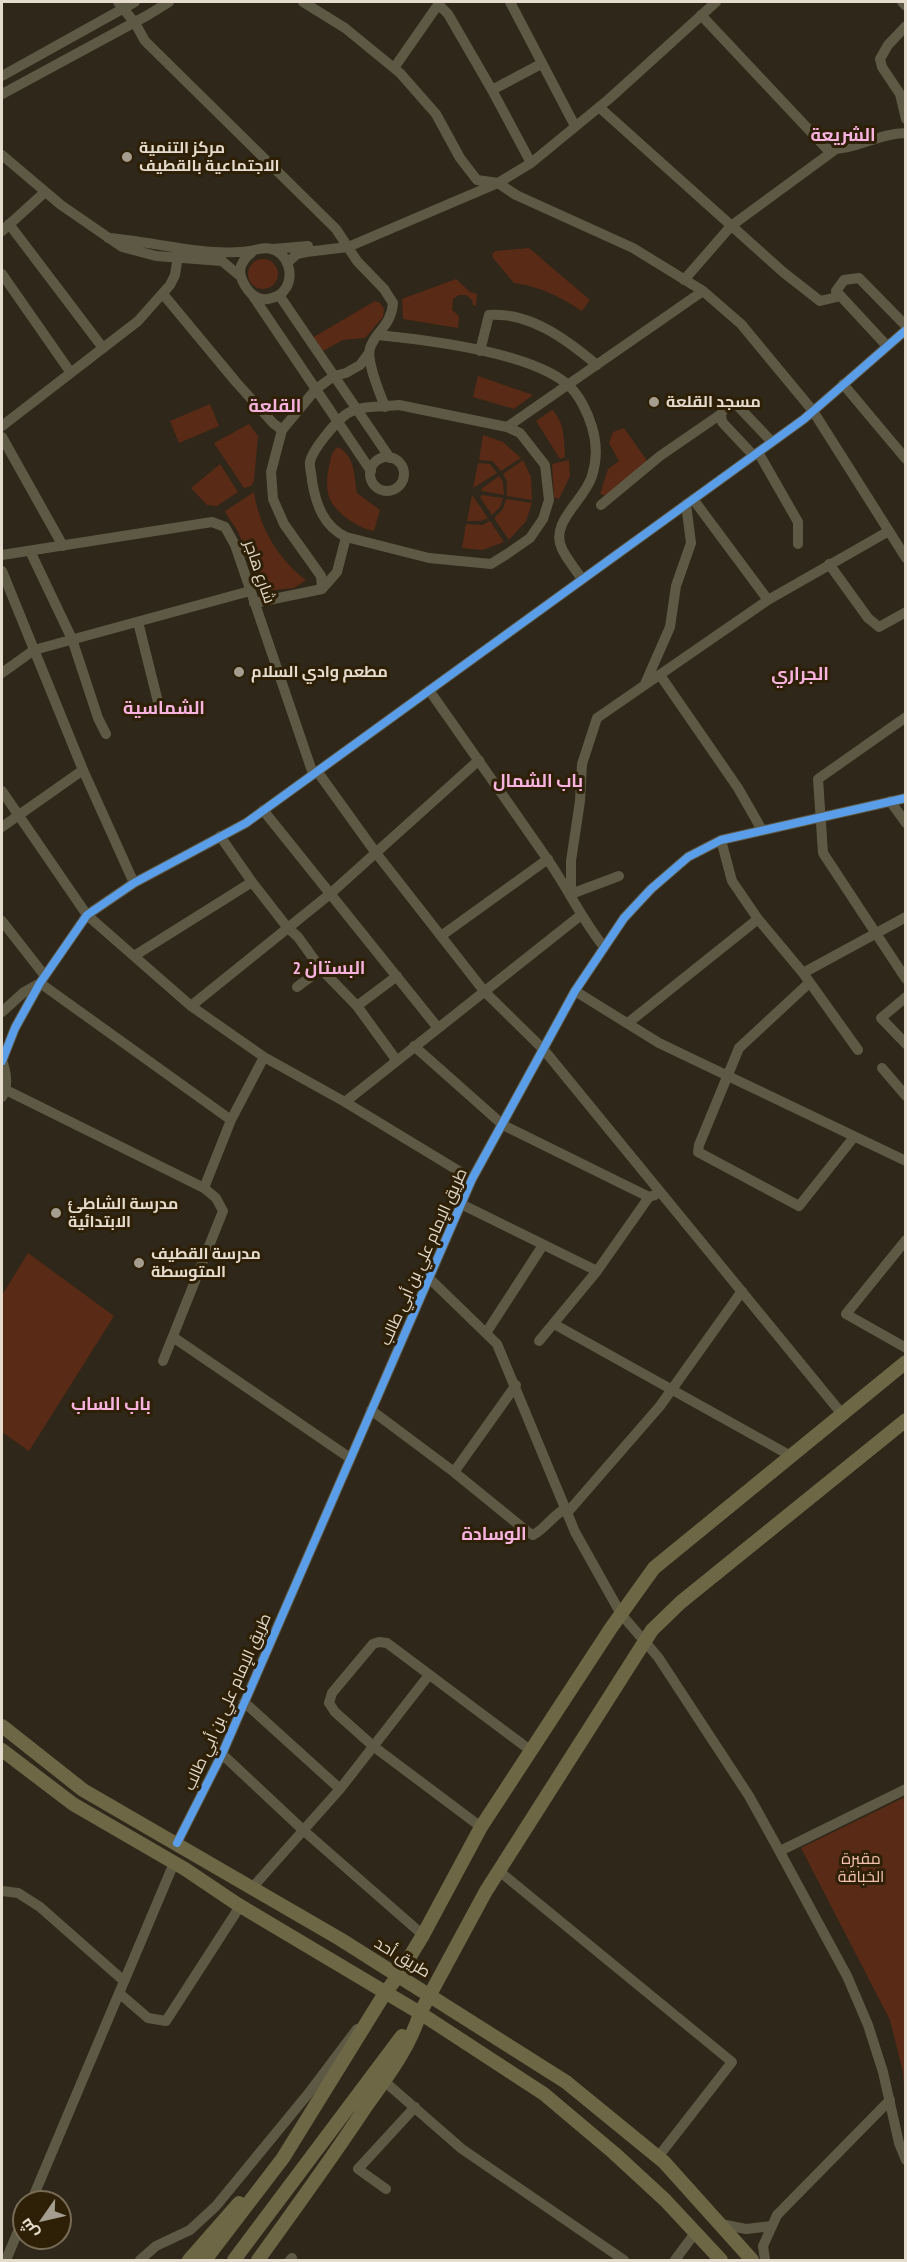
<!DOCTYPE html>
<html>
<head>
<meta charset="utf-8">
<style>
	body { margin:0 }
	#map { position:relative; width:907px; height:2262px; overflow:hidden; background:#2f2719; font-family:"PT Sans Narrow",Cairo,sans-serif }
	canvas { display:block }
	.frame { position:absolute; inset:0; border:3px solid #e5dcce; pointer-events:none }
	.north { position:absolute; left:12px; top:2190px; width:60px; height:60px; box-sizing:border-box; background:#2e2006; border:2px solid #776b56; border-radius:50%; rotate:236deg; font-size:16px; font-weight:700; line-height:24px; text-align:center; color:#e5dcce }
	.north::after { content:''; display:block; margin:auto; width:21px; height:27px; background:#a59d8f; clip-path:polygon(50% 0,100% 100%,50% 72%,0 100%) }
</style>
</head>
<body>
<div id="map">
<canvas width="907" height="2262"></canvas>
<div class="frame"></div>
<div class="north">ش</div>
</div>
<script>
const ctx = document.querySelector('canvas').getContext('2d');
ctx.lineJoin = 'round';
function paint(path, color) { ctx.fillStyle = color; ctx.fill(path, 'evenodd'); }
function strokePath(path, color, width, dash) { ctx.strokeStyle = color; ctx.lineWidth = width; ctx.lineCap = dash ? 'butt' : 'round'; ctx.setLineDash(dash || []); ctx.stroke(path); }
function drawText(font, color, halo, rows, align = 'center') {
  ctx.font = font + ' "PT Sans Narrow",Cairo,sans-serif'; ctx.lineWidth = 6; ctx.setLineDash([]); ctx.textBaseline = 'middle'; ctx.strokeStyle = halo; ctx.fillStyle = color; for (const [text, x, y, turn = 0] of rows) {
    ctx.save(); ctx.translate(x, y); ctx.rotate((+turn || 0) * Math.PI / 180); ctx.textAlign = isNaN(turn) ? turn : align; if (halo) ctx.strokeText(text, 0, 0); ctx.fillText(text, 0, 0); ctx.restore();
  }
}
const green = new Path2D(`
	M 529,248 L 590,300 L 582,311 C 561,297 539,286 514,283 L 493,258 L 492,254 L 495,251 Z
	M248 274a15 15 0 1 1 30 0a15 15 0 1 1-30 0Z
	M 456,279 L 470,292 L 477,294 L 476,306 L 473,305 L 472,300 L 466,295 L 459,295 L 453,299 L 452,310 L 459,316 L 458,328 L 403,319 L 402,299 Z
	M 375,301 L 380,303 L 384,309 L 383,317 L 365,338 L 343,340 L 321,352 L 312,338 Z
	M 478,376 L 533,395 L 514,409 L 473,397 Z
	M 210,404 L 219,426 L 179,443 L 170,421 Z
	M 552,410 C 565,421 564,442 565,457 L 560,459 L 536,421 Z
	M 249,424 L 258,436 L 254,481 L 251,486 L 244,488 L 214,443 Z
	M 624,428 L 648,462 L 608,497 L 600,494 L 608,469 L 619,461 L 609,443 L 613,432 Z
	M 483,435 L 503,442 L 521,458 L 501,471 L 492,461 L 479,460 Z
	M 338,447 C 355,456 354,475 357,493 L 380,510 L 374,531 C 359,529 335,513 329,497 C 326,488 327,472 330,463 C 331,456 332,451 338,447 Z
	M 523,460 L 531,477 L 532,500 L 507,496 L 507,481 L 503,474 Z
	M 569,460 L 570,476 L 559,499 L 554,497 L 552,464 Z
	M 478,463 L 490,464 L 497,473 L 473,488 Z
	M 220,464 L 238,492 L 217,506 L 207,505 L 191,488 Z
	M 499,476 L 503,482 L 504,495 L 482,491 L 481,489 Z
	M 254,492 C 259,527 278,559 306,580 L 294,588 L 262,591 C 250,572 247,551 238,532 C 234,524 228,519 225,511 Z
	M 472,495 L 488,518 L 481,521 L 467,521 Z
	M 482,495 L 503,498 L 500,507 L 492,515 L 480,497 Z
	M 506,499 L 532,503 L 526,521 L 509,540 L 494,518 L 503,509 Z
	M 490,521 L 504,542 L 482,550 L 462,548 L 466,524 L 482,525 Z
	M 28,1253 L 114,1316 L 29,1451 L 2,1432 L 2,1295 Z
	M 905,1797 L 905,2102 L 903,2072 L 890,2020 L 801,1848 Z`);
const minor = new Path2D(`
	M 118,2 L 135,23 L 145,41 L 336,229 L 357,261 L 384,289 L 393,303 C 391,327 376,330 370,348 C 366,362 380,393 385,407
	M 303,2 L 345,28 L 400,73 L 436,114 L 460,158 L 477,180 L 498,183 L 516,195 L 633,248 L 703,291 L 741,324 L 813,411 L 906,558
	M 510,2 L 575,126
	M 902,2 L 906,6
	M 438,4 L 448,14 L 492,90 L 531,163
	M 701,15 L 827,149 C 854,151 878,133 906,133
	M 906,26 L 888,45 L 880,59 L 882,67 L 900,94 L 906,119
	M 394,68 L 440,2
	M 2,76 L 135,2
	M 492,90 L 541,64
	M 2,94 L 148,15 L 169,2
	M 599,107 L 783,272 L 820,301 L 841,296
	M 2,155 L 61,205 L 122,247 L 156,256 L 222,261 L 240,276
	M 9,224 L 103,348
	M 2,231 L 45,192
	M 108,238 C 154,241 215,260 259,249 C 292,241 303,294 268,299 C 260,300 253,297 248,290 C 237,275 237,264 252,252
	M 273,249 L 308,246
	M 288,262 L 297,254 L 306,252 L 348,247 L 498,183 L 531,163 L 609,99 L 716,2
	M 2,274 L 71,373
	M 684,280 L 731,226 L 836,149
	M 163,294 L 236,382 L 273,423 L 282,430
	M 279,295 L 390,458
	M 253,296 L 371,471
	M 378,335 C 428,340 529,352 567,384 C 579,394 588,413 592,427 C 597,443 597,460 592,476 C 585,500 549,522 562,549 C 567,559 575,569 582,579
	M 887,346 L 836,291 L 844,280 L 859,278 L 906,326
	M 480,351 L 489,315 C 530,312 566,339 597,365
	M 843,384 L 906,459
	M 399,405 L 507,427 L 520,433 L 545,465 L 549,500 L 543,519 L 530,538 L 507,554 L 491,564 L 429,558 L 346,537 C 323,526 316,504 312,481 C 312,475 309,467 310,462 C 312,450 335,423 345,415 C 358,405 383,407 399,405 Z
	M 2,426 L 138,321 L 170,285 L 175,275 L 178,256
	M 507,427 L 703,291
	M 2,437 L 63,546
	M 758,452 L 798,522 L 798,544
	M 753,455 L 722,422 L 721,414 L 726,406 L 735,403 L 772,442
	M370 474a17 17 0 1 1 34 0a17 17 0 1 1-34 0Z
	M 693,499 L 768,600
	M 601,505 L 660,456 L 721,414
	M 30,551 L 72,639 L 98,718 L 106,734
	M 2,555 L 212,522 L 225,527 L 235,545 L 313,774
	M 829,564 L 868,618 L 879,627 L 906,612
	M 2,571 L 83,770 L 134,883
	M 322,589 L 321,576 L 284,524 L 273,499 L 271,472 L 282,430 L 316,389 L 334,376 L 346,373 L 360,365 L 369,353
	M 254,603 L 322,589 L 337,572 L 346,537
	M 138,622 L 160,710
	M 2,673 L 34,650 L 250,591
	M 660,675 L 738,788 L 762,830
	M 645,684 L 670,627 L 676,586 L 691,543 L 686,504
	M 429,690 C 469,747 510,805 550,863 C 569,891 583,921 604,947
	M 906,717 L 818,779 L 823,853 L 906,979
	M 317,771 L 376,853 L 484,991 L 544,1050 L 842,1414
	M 2,791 L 87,915 L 191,1006 L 264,1057 L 345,1102 L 472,1179
	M 890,801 L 906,823
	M 263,810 L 438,1028
	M 2,827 L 83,770
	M 220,836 L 252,882 L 287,927 L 298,937 L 321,969 L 357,1006 L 397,1061
	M 721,840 L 732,881 L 758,919 L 803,973 L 858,1050
	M 619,876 L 571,894 L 571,861 L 580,801 L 582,764 L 597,718 L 768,600 L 889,531
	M 2,921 L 45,976
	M 441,936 L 548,859
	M 134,956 L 252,882
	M 803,973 L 906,917
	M 40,983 L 231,1120
	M 809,983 L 739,1048 L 699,1145 L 698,1152 L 799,1206 L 854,1137
	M 297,987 L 321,969
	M 575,991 L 659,1043 L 906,1161
	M 906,997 L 881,1018 L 906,1044
	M 191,1006 L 330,894 L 479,760
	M 357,1006 L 397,976
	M 2,1012 L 24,992 L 40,983
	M 628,1023 L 758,919
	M 414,1046 L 503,1125 L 649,1197
	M 2,1060 C 6,1072 9,1085 2,1097
	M 2,1061 L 15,1028 L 40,983 L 87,915 L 134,883 L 246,823 L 804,419 L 906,330
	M 882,1068 L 906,1096
	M 6,1090 L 204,1188 L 216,1198 L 223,1211 L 163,1361
	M 345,1102 L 581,915
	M 204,1188 L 231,1120 L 264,1057
	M 461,1204 L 597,1271
	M 906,1240 L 846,1314 L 906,1348
	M 429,1278 L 497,1344 L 575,1532 L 621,1614 L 658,1657 L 749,1796 L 775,1843 L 847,1976 L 868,2025 L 883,2072 L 899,2143 L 906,2160
	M 554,1324 L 791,1456
	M 486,1333 L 543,1245
	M 173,1337 L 350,1458
	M 539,1341 L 597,1271 L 649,1197 L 655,1195
	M 371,1410 L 454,1472 L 529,1533 L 533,1535 C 545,1529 553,1515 565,1509
	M 454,1472 L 516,1385
	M 567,1513 L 660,1406 L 742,1291
	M 244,1702 L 340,1789
	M 222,1754 L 303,1830 L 423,1935
	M 481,1827 L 373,1746 L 335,1712 L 329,1703 L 332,1693 L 373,1644 L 379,1642 L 387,1643 L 530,1750
	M 177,1843 L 222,1754 L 472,1179 L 575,991 L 624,918 L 651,889 L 688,857 L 721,840 L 906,798
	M 780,1851 L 906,1789
	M 499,1871 L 732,2062 L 658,2157
	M 252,1888 L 340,1789 L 429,1675
	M 2,1891 L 18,1893 L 40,1907 L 124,1981
	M 119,1993 L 148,2018 L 166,2021 L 237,1911 L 237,1904
	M 384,2081 L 462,2149 L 624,2260
	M 386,2189 L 358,2169 L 415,2107
	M 31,2202 L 174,1863
	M 721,2224 L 746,2229 L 772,2226
	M 6,2260 L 24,2217
	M 140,2260 L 156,2246 L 190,2230 L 216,2206 L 308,2094 L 357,2029
	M 290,2260 L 292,2258
	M 675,2260 L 695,2233
	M 765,2260 L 763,2246 L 777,2215 L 890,2100`);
const major = new Path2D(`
	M 2,1726 L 83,1790 L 340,1939 L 566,2082 L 664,2162 L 752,2260
	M 2,1750 L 73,1804 L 185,1869 L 237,1904 L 420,2013 L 544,2094 L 614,2153 L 665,2200 L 721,2260
	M 189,2260 L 239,2203
	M 205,2260 L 283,2158 L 385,1993 L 398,1976 L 423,1935 L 481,1827 L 611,1628 L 654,1568 L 906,1362
	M 234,2260 L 402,2036
	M 258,2260 C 295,2209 332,2158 367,2105 C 387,2077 410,2047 420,2013 L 486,1891 L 652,1630 L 681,1602 L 906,1420`);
const cycleway = new Path2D(`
	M 2,1061 L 15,1028 L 40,983 L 87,915 L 134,883 L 246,823 L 804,419 L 906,330
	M 177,1843 L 222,1754 L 472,1179 L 575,991 L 624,918 L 651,889 L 688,857 L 721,840 L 906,798`);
const markers = [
	[127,157,6,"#a59d8f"],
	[654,402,6,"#a59d8f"],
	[239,672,6,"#a59d8f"],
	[56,1213,6,"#a59d8f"],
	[139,1263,6,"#a59d8f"]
];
const poiNames = [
	["مركز التنمية",139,148],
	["الاجتماعية بالقطيف",139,166],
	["مسجد القلعة",666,402],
	["مطعم وادي السلام",251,672],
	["مدرسة الشاطئ",68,1204],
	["الابتدائية",68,1222],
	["مدرسة القطيف",151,1254],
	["المتوسطة",151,1272]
];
const streetNames = [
	["شارع هاجر",259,572,71],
	["طريق الإمام علي بن أبي طالب",424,1257,-66],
	["طريق الإمام علي بن أبي طالب",228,1702,-66],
	["طريق أحد",402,1958,31]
];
const parkNames = [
	["مقبرة",861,1859],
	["الخباقة",861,1877]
];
const neighbourhoodNames = [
	["الشريعة",843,136],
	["القلعة",275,407],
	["الجراري",800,675],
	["الشماسية",164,709],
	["باب الشمال",538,782],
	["البستان 2",329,969],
	["باب الساب",111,1405],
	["الوسادة",494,1535]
];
paint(green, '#592a16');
strokePath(minor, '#5e5944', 10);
strokePath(major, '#6d6745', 14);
strokePath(cycleway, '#5a9eea', 8);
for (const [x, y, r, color] of markers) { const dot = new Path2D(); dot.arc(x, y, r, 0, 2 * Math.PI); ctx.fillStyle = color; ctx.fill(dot); strokePath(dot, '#2e2006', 2); }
drawText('bold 16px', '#e5dcce', '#2e2006', poiNames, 'left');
drawText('16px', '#e5dcce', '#2e2006', streetNames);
drawText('16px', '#f4c2b0', '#2e2006', parkNames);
drawText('bold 18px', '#f8b2df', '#2e2006', neighbourhoodNames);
</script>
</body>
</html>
